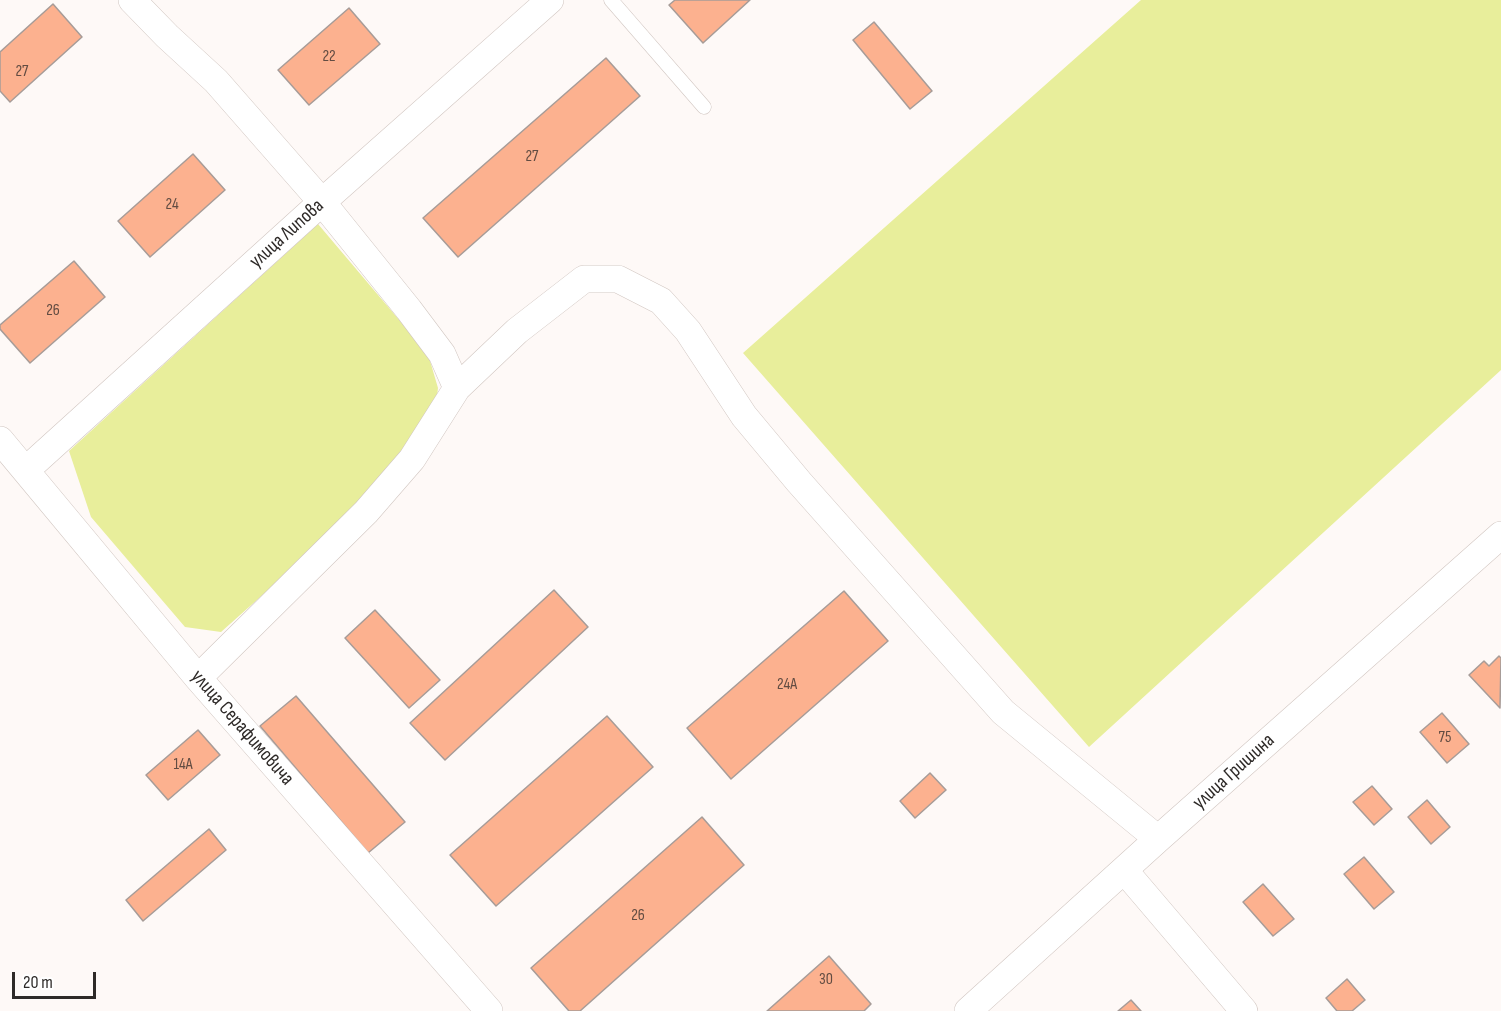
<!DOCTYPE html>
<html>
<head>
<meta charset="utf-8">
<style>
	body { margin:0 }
	#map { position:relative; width:1501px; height:1011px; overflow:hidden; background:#fef9f7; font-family:"Sofia Sans Condensed",sans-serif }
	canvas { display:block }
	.scale { position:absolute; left:12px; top:972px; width:84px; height:27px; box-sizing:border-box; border:3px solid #2e2a28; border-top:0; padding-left:8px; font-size:18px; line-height:21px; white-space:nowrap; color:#2e2a28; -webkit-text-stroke:4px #fff; paint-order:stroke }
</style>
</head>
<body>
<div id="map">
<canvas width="1501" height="1011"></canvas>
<div class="scale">20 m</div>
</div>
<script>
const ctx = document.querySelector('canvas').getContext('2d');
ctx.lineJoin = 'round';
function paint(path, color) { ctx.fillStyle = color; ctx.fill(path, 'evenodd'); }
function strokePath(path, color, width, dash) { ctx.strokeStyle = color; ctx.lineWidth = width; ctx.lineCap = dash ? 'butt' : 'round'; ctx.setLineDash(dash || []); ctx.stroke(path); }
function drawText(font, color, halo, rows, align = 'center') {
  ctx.font = font + ' "Sofia Sans Condensed",sans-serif'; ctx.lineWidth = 5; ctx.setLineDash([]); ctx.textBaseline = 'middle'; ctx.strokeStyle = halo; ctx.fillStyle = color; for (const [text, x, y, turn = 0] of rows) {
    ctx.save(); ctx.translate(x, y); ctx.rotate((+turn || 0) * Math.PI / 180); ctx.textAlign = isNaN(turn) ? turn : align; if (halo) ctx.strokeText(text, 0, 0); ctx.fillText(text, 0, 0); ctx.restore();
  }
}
const green = new Path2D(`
	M 1141,0 L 1501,0 L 1501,370 L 1089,747 L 743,353 Z
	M 318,224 L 428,354 L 438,388 L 436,404 L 410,442 L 356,508 L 313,550 L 221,632 L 185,627 L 91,517 L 69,451 Z`);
const building = new Path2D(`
	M 675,0 L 750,0 L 703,43 L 669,5 Z
	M 53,4 L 82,37 L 10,102 L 0,91 L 0,52 Z
	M 349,8 L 380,44 L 309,105 L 278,70 Z
	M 874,22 L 932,91 L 910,109 L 853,40 Z
	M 606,58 L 640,96 L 458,257 L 423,218 Z
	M 193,154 L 225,190 L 150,257 L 118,221 Z
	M 74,261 L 105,297 L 30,363 L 0,329 L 0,325 Z
	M 554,590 L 588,627 L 445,760 L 410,723 Z
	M 844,591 L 888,641 L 731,779 L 687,728 Z
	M 375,610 L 440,680 L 409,708 L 345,638 Z
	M 1499,656 L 1501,658 L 1500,708 L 1469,675 L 1484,661 L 1489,666 Z
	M 296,696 L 405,822 L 368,853 L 260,726 Z
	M 1442,713 L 1469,744 L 1447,763 L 1420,732 Z
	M 607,716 L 653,767 L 496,906 L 450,855 Z
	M 198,730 L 220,755 L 168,800 L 146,775 Z
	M 930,773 L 946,790 L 915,818 L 900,801 Z
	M 1372,786 L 1392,809 L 1374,825 L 1353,802 Z
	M 1427,800 L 1450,827 L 1431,844 L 1408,817 Z
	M 702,817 L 744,865 L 580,1011 L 569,1011 L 531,968 Z
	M 209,829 L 226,850 L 143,921 L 126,900 Z
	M 1364,857 L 1394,892 L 1374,909 L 1344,874 Z
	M 1263,884 L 1294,919 L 1273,936 L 1243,902 Z
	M 829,956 L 871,1004 L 864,1011 L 767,1011 Z
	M 1347,979 L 1365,1000 L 1352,1011 L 1337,1011 L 1326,998 Z
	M 1131,1000 L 1141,1011 L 1118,1011 Z`);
const service = new Path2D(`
	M 611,0 L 704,107`);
const minor = new Path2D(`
	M 132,0 L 167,36 L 216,81 L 322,202 L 409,310 L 442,354 L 457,388
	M 0,440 L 198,678 L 489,1011
	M 26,470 L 322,202 L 550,0
	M 198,678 L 366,512 L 412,459 L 457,388 L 517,331 L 584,279 L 618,279 L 661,301 L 688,331 L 744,416 L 799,482 L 1003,712 L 1158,839
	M 1124,870 L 1244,1011
	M 968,1011 L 1158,839 L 1501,535`);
const numberNames = [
	["22",329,57],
	["27",22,72],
	["27",532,157],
	["24",172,205],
	["26",53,311],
	["24А",787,685],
	["75",1445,738],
	["14А",183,765],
	["26",638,916],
	["30",826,980]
];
const streetNames = [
	["улица Липова",287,234,-42],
	["улица Серафимовича",242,728,49],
	["улица Гришина",1234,772,-42]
];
paint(green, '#e8ee9b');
paint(building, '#fcb18f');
strokePath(building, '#a79c98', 1.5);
strokePath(service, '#d1c6c1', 15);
strokePath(minor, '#d1c6c1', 28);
strokePath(service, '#fff', 14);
strokePath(minor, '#fff', 27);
drawText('16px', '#624c42', null, numberNames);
drawText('20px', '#2e2a28', '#fff', streetNames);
</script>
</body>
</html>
